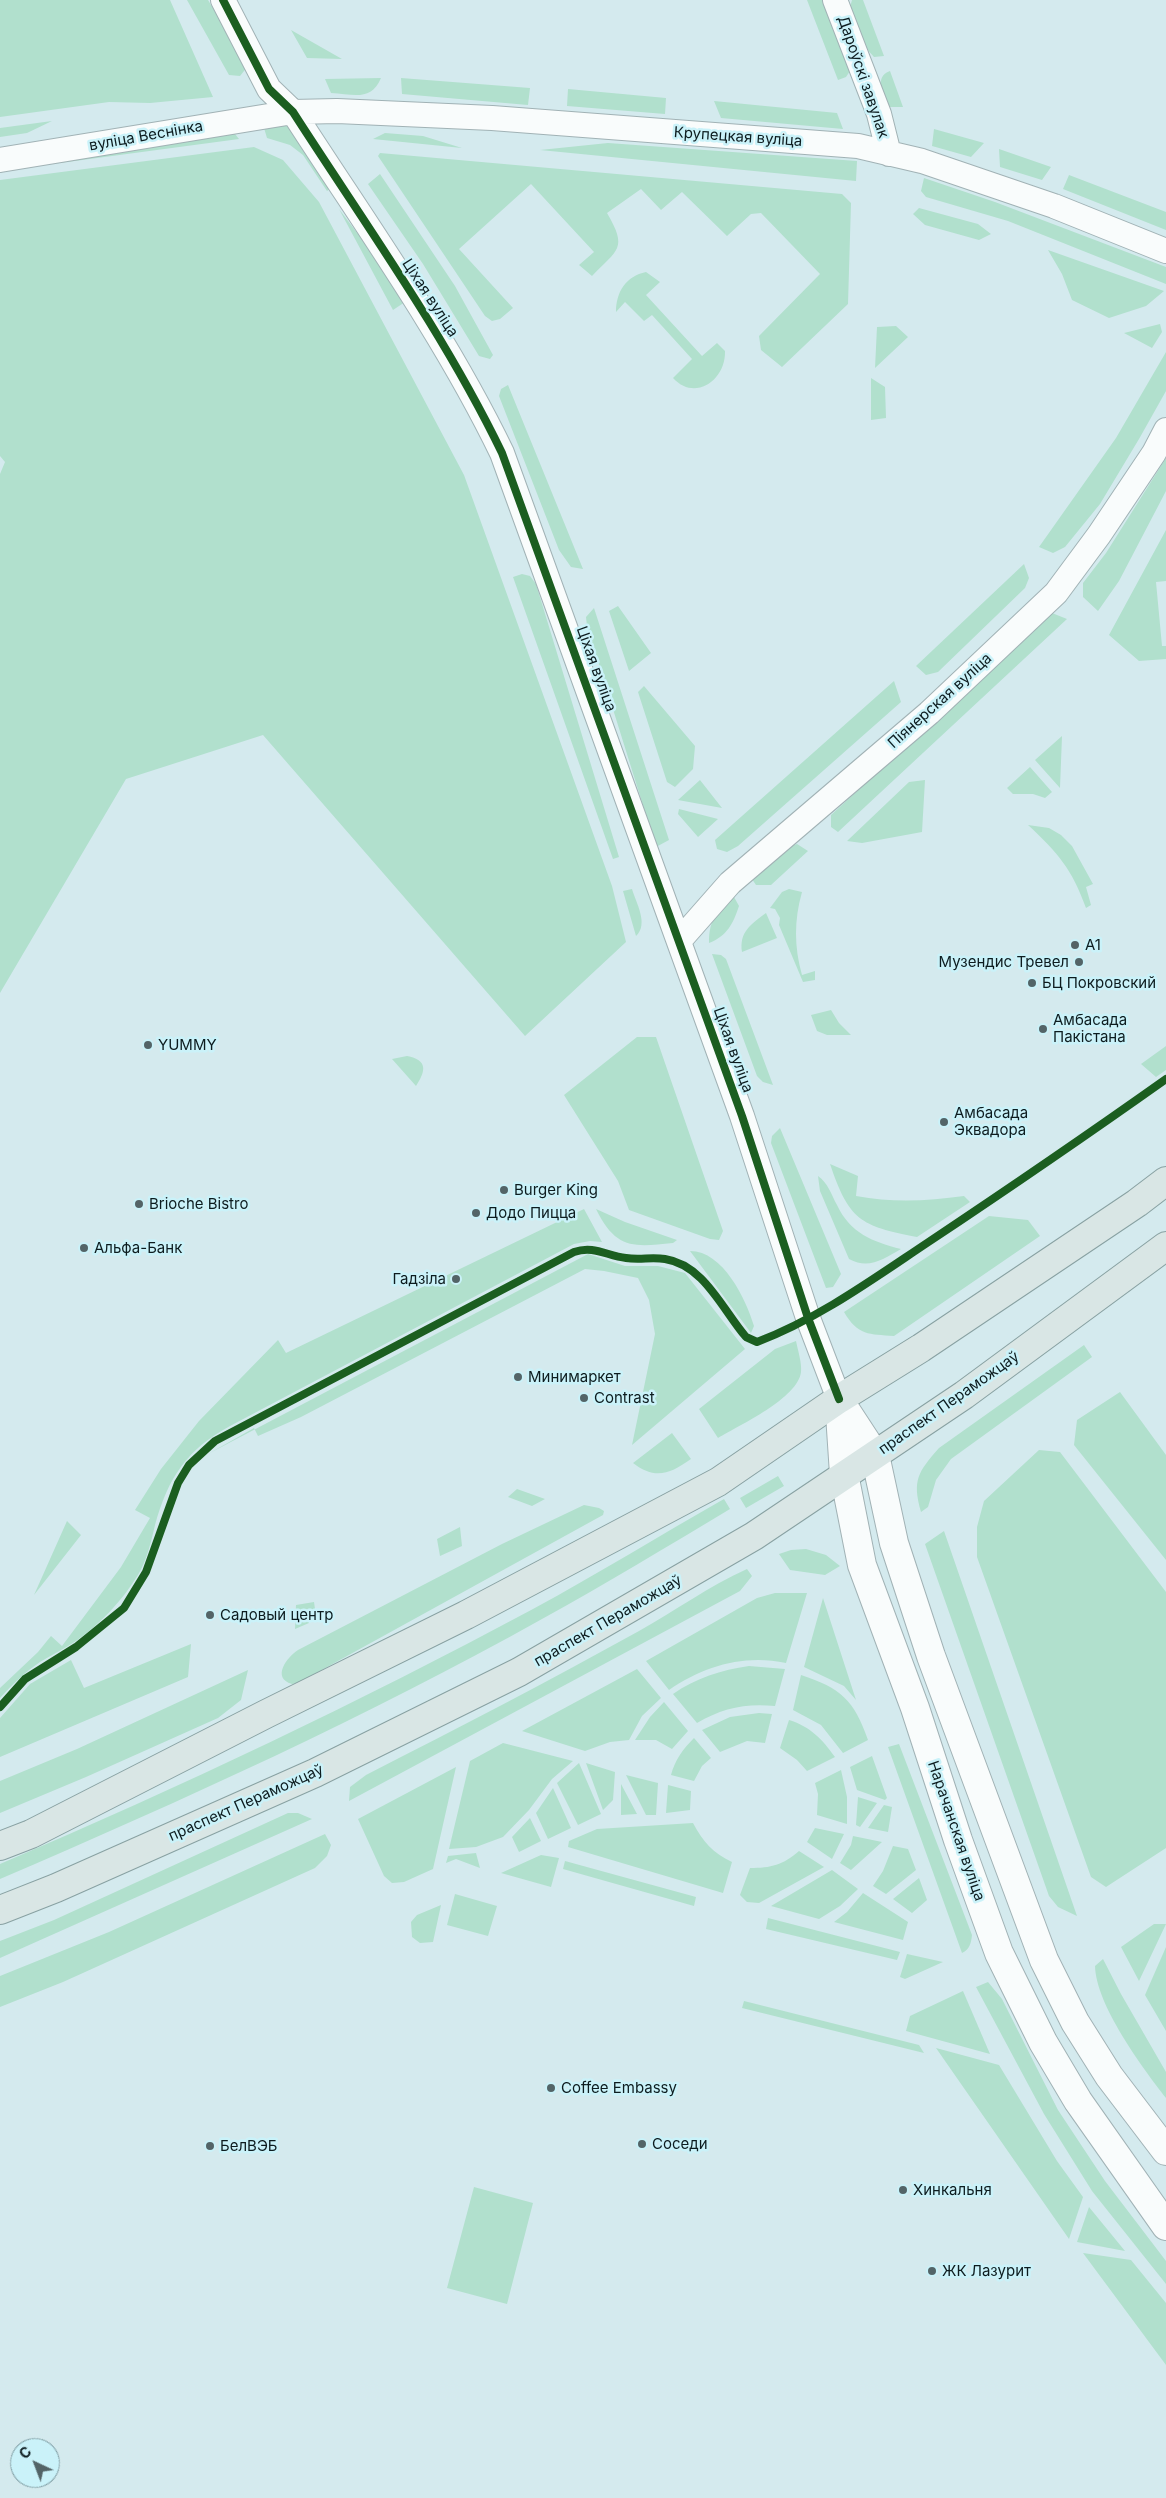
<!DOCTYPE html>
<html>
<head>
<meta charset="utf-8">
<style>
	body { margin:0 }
	#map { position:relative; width:1166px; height:2498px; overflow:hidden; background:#d4eaee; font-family:Inter,sans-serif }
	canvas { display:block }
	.north { position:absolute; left:10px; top:2438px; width:50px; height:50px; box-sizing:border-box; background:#caf2f9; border:1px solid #7e9ca2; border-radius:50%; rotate:317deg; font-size:14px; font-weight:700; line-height:20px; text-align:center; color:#0d1c1f }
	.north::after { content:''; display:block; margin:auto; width:18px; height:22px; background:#536467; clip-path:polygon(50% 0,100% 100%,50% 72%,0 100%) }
</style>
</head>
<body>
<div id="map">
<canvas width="1166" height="2498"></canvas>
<div class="north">С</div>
</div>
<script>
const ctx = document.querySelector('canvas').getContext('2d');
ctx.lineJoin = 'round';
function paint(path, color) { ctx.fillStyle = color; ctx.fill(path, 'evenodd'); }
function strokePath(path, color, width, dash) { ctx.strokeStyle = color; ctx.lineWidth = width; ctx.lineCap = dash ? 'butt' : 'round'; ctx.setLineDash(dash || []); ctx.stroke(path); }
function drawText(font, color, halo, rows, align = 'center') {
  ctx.font = font + ' Inter,sans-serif'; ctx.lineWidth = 5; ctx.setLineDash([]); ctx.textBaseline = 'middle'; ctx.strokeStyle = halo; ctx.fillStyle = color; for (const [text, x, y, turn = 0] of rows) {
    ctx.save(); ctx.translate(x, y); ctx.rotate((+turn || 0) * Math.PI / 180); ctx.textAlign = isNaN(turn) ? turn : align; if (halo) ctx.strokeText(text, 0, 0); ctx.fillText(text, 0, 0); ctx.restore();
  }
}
const green = new Path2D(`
	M 0,0 L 170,0 L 213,97 L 150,103 L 109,102 L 0,117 Z
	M 187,0 L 208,0 L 248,66 L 240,76 L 229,75 Z
	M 807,0 L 825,0 L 850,71 L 846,77 L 838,80 Z
	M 852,0 L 863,0 L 884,56 L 874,57 L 865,47 L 850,7 Z
	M 291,30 L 342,59 L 307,58 Z
	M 890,71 L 903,107 L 889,107 C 884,95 873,77 890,71 Z
	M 381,78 C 371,102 353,94 331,93 L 325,79 Z
	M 401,78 L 530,88 L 528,105 L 402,94 Z
	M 568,89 L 666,98 L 665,114 L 567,106 Z
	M 714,101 L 837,113 L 843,129 L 721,118 Z
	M 52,121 L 27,133 L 0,137 L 0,128 Z
	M 277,125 L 286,125 L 293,131 L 331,188 L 327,191 L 303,155 L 290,145 L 267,138 L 264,128 Z
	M 934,129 L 984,143 L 971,157 L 932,146 Z
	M 385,133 L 423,136 L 462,148 L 373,139 Z
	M 235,134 L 239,139 L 0,171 L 63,153 Z
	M 608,143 L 857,161 L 856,181 L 540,150 Z
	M 254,147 L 283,160 L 319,202 L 464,475 L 612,886 L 626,942 L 525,1036 L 263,735 L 126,779 L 0,993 L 0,474 L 5,462 L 0,456 L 0,180 Z
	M 999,149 L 1051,167 L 1042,180 L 1000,167 Z
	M 380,153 L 842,194 L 851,203 L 848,304 L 782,367 L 761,350 L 759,336 L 820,274 L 761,213 L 751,214 L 727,236 L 682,192 L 661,210 L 641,189 L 607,213 C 628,249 618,249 592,276 L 579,265 L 594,252 L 531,184 L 459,249 L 513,308 L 500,319 L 492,321 L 485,316 L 378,156 Z
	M 380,174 L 455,286 L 493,355 L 490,359 L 479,356 L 423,264 L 368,184 Z
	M 1069,175 L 1166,212 L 1166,230 L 1063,189 Z
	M 924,178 L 995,202 L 1166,267 L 1166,284 L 1008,221 L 926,197 L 921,191 Z
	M 919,208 L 978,224 L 991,234 L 979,240 L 925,225 L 913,214 Z
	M 339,209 L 408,300 L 393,310 Z
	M 1048,250 L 1164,291 L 1146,306 L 1109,318 L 1072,300 L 1062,274 Z
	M 646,272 L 660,282 L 646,295 L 702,356 L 717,343 L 725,351 C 726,380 695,402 673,378 L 692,359 L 652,315 L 644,321 L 625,302 L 616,312 C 616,292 626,276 646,272 Z
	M 1160,324 L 1162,332 L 1152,348 L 1124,333 Z
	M 896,326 L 908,337 L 875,368 L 877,327 Z
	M 1166,352 L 1166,391 L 1139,439 L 1100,504 L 1065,547 L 1053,553 L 1039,547 L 1116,438 Z
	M 871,378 L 885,387 L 886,418 L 871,420 Z
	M 508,385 L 583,569 L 571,567 L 559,550 L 499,396 L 501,389 Z
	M 1166,458 L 1166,491 L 1119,581 L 1098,611 L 1083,597 L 1083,583 L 1106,553 Z
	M 1166,530 L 1166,581 L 1156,582 L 1162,646 L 1166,646 L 1166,659 L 1139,661 L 1109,635 Z
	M 1024,564 L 1029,578 L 1025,588 L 938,672 L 926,675 L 916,666 Z
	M 522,574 L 530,576 L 536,584 L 619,857 L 613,859 L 513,577 Z
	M 618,606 L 651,653 L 629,671 L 609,611 Z
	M 594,608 L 669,840 L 656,847 L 587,626 L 586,617 Z
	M 1052,613 L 1067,619 L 838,832 L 831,827 L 831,815 Z
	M 894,681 L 901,702 L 738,846 L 727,852 L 717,849 L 715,840 Z
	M 644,686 L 695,746 L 693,769 L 675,787 L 667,782 L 638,692 Z
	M 1062,736 L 1060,788 L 1035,760 Z
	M 1030,767 L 1052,792 L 1045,798 L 1033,794 L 1013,794 L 1007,788 Z
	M 700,780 L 722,808 L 678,800 Z
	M 925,780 L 922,832 L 862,843 L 847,841 L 909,782 Z
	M 679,809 L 718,819 L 698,837 L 678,814 Z
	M 1028,825 L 1049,828 L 1061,835 L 1072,846 L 1093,884 L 1086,887 L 1091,905 L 1086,908 C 1072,869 1058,853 1028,825 Z
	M 797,844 L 808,851 L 771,885 L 756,885 L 752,879 L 788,847 Z
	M 632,889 C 636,903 649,924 636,936 L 623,891 Z
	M 789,889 L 802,892 C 794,920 794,947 802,975 L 815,971 L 815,980 L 803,982 L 779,925 L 780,918 L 775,909 L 770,908 L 782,892 Z
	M 734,897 L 739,906 C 733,924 727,936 709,943 C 709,918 717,913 734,897 Z
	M 766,913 L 777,938 L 742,952 C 739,932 751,924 766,913 Z
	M 712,954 L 721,955 L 726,959 L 773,1085 L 763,1082 L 757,1076 Z
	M 831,1010 L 839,1023 L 851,1035 L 827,1035 L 817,1031 L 811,1015 Z
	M 637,1037 L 656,1037 L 723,1231 L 719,1240 L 710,1239 L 629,1210 L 618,1181 L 564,1095 Z
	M 1166,1046 L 1166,1070 L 1156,1077 L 1141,1064 Z
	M 407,1056 C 428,1060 426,1071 416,1086 L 392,1059 Z
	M 780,1128 L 841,1274 L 833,1287 L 826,1288 L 771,1143 L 772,1136 Z
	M 830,1164 L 858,1176 L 856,1196 C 893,1203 928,1201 964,1196 L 970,1202 L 917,1237 C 860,1226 849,1220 830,1164 Z
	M 818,1176 C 828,1183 831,1194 837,1205 C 850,1233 873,1242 901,1249 C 883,1259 869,1270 849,1259 L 820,1191 Z
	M 584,1209 L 602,1242 L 590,1241 L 574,1244 L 230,1426 C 187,1449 168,1478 155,1525 C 151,1542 147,1560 138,1575 C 122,1601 100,1624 76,1641 C 64,1649 51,1655 40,1662 C 25,1672 12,1685 0,1698 L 0,1688 L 38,1652 L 51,1636 L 62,1646 L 121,1567 L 150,1518 L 135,1510 L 161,1469 L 199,1421 L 278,1340 L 286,1353 Z
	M 596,1209 L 625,1222 L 677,1240 L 673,1243 C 634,1247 616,1250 596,1209 Z
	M 989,1216 L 1028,1220 L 1040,1236 L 894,1336 C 869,1334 858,1336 844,1312 Z
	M 690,1251 C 723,1251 746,1299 754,1326 L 751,1333 Z
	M 588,1254 L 625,1266 L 658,1266 L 685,1273 L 745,1349 L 632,1445 L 655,1334 L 649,1300 L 638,1278 L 604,1271 L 585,1269 L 301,1417 L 258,1436 L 254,1428 L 208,1454 Z
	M 796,1341 C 798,1351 802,1363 801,1372 C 798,1398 740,1425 718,1438 L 699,1409 L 775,1349 Z
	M 1084,1345 L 1092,1357 L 951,1459 L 936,1480 L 928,1507 L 921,1512 C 912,1480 918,1472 939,1448 Z
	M 1120,1392 L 1166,1455 L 1166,1560 L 1074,1445 L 1077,1420 Z
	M 672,1433 L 691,1459 C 670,1474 655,1480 633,1463 Z
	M 1039,1450 L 1060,1452 L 1166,1592 L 1166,1848 L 1106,1887 L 1091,1877 L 977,1557 L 977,1527 L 984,1501 Z
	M 778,1476 L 784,1486 L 746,1508 L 740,1498 Z
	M 517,1489 L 545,1499 L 532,1506 L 508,1497 Z
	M 724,1499 L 730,1509 C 668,1546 606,1584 542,1619 C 367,1717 184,1800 0,1879 L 0,1864 C 181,1787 360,1702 533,1609 C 598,1574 660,1535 724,1499 Z
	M 584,1505 L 599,1508 L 604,1511 L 603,1515 L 298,1683 L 292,1684 C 271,1678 287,1657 298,1650 L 502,1544 Z
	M 67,1521 L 81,1535 L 34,1595 Z
	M 460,1527 L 462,1546 L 440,1556 L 437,1539 Z
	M 944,1531 L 1077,1916 L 1058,1907 L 1049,1896 L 925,1544 Z
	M 806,1549 L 826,1555 L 840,1566 L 825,1575 L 790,1570 L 779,1554 L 791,1550 Z
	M 747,1569 L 752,1576 L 740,1591 L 349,1801 L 350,1787 L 366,1775 C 458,1728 549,1681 639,1631 C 675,1611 709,1586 747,1569 Z
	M 775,1593 L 807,1593 L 786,1663 C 744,1654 704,1666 669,1690 L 646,1661 L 757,1598 Z
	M 823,1598 L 856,1700 L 844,1686 L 804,1667 Z
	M 314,1602 L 315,1609 L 309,1610 L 309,1623 L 295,1629 L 296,1605 Z
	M 191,1644 L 188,1677 L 0,1757 L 0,1718 L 30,1684 L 71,1660 L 84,1688 Z
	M 749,1666 L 785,1669 L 775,1706 C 746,1703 722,1708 697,1723 L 673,1694 C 696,1678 721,1670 749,1666 Z
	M 637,1669 L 661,1698 L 642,1716 L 629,1740 L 610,1742 L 585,1751 L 522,1731 Z
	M 248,1670 L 241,1700 L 218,1718 L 86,1777 L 0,1813 L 0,1781 L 77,1749 Z
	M 801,1675 C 841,1688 854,1700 868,1740 L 843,1753 L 821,1725 L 793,1710 Z
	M 664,1702 L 688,1731 L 672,1749 L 656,1740 L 635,1740 L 650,1717 Z
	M 759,1713 L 772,1714 L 765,1743 L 747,1741 L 720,1752 L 702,1730 L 730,1717 Z
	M 789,1720 C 811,1727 822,1739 835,1757 L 807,1771 L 797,1760 L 780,1748 Z
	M 694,1738 L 711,1758 L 702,1766 L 694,1781 L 671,1775 C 675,1760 683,1749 694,1738 Z
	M 503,1743 L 573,1761 L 552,1779 L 529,1810 L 503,1837 L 476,1847 L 449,1849 L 470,1761 Z
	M 899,1744 L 972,1935 C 971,1943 970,1949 962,1953 L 888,1747 Z
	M 872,1756 L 887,1798 L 885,1800 L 857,1790 L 850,1767 Z
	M 579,1763 L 601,1814 L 578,1825 L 557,1783 Z
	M 586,1763 L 615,1772 L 613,1800 L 603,1810 Z
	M 456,1767 L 433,1869 L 404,1882 L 392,1883 L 384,1876 L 358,1819 Z
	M 841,1770 L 847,1797 L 847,1824 L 817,1815 L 818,1794 L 815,1783 Z
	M 626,1775 L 658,1783 L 656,1815 L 646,1815 Z
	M 621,1784 L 637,1814 L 621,1815 Z
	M 668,1785 L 691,1791 L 690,1810 L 666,1813 Z
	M 553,1788 L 571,1828 L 548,1839 L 536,1813 Z
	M 858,1797 L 877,1803 L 860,1827 L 856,1825 Z
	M 884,1805 L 892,1807 L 888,1832 L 868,1828 Z
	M 288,1813 L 298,1813 L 312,1819 L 0,1958 L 0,1941 L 54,1920 Z
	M 530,1818 L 541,1841 L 519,1852 L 512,1837 Z
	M 693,1823 C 703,1842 713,1853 732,1862 L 723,1893 L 568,1847 L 569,1841 L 597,1829 Z
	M 815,1828 L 844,1834 L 832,1859 L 807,1842 Z
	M 325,1834 L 331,1845 L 327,1856 L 315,1868 L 63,1982 L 0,2007 L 0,1976 L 109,1932 Z
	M 853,1836 L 882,1842 L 851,1870 L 840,1863 L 851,1845 Z
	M 893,1846 L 908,1849 L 916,1870 L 886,1894 L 873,1886 L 883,1871 Z
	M 799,1851 L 824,1867 L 759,1903 L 747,1902 L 740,1895 L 750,1868 C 771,1868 783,1865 799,1851 Z
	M 476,1853 L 480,1868 L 456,1859 L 446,1863 L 448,1856 Z
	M 541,1855 L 559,1858 L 551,1887 L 501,1873 Z
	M 565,1861 L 696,1897 L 694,1906 L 563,1869 Z
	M 832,1870 L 858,1889 L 840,1906 L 819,1919 L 771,1906 Z
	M 919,1878 L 927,1900 L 912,1913 L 893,1899 Z
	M 863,1893 L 908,1922 L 903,1940 L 834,1922 L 847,1912 Z
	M 455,1894 L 497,1906 L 488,1936 L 447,1925 Z
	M 441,1905 L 433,1942 L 420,1943 L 412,1937 L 411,1922 L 417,1915 Z
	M 768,1918 L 900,1952 L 897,1960 L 766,1929 Z
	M 1154,1924 L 1166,1924 L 1139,1981 L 1121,1947 Z
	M 1166,1947 L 1166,2031 L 1145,1995 Z
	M 907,1954 L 943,1962 L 905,1979 L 900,1977 Z
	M 1103,1959 L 1121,1994 L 1166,2072 L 1166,2098 C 1142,2067 1096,2005 1095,1966 Z
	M 988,1982 L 1002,1999 L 1058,2110 L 1105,2181 L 1166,2261 L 1166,2284 L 1092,2191 L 1044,2114 L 976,1987 Z
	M 963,1991 L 990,2054 L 906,2031 L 910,2016 Z
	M 744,2001 L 919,2045 L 924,2053 L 742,2008 Z
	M 936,2048 L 999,2065 L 1057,2161 L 1083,2197 L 1069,2239 Z
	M 474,2187 L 533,2203 L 507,2304 L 447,2288 Z
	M 1089,2207 L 1125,2251 L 1077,2242 Z
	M 1083,2253 L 1131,2260 L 1166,2303 L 1166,2365 Z`);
const minor = new Path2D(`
	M 223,0 L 269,89 L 293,112 C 365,224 444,333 502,453 L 742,1116 L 808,1318 L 839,1399
	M 835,0 L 879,114 L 889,154
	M 0,160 L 293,112 L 337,111 L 492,118 L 858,146 L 922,161 L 1054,206 L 1166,251
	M 679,941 L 730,883 L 929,713 L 1056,593 L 1099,535 L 1154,453 L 1166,430`);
const secondary = new Path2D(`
	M 839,1399 L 844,1474 L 862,1565 L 915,1708 L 958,1840 L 999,1953 L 1043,2042 L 1078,2101 L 1166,2226
	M 839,1400 L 875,1455 L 894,1543 L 931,1656 L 1044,1960 L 1075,2022 L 1109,2076 L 1166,2151`);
const primary = new Path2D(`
	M 0,1846 L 31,1834 L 266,1714 L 466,1615 L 718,1482 L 839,1399 L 921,1348 L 1137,1203 L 1166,1181
	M 0,1910 L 56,1888 L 315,1773 L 519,1672 L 754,1536 L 964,1395 L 1166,1246`);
const cycleway = new Path2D(`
	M 223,0 L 269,89 L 293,112 C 365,224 444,333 502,453 L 742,1116 L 808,1318 L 839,1399
	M 0,1707 L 25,1679 L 76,1647 L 124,1608 L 146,1572 L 178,1483 L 189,1465 L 215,1441 L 574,1252 C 594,1245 607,1256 626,1258 C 639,1260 652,1257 665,1259 C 704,1265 722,1309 746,1337 L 757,1342 C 818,1319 873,1279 927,1243 C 1008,1189 1087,1135 1166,1079`);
const markers = [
	[1075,945,5,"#536467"],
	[1079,962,5,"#536467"],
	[1032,983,5,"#536467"],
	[1043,1029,5,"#536467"],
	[148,1045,5,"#536467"],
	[944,1122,5,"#536467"],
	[504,1190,5,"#536467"],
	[139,1204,5,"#536467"],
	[476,1213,5,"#536467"],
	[84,1248,5,"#536467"],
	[456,1279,5,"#536467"],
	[518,1377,5,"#536467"],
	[584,1398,5,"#536467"],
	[210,1615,5,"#536467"],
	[551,2088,5,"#536467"],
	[642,2144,5,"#536467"],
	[210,2146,5,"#536467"],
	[903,2190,5,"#536467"],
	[932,2271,5,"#536467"]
];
const streetNames = [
	["Дароўскі завулак",863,77,71],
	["вуліца Веснінка",146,136,-10],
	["Крупецкая вуліца",738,137,4],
	["Ціхая вуліца",430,298,57],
	["Ціхая вуліца",596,669,70],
	["Піянерская вуліца",940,701,-42],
	["Ціхая вуліца",733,1050,70],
	["праспект Пераможцаў",949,1403,-35],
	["праспект Пераможцаў",608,1621,-30],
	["праспект Пераможцаў",246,1803,-24],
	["Нарачанская вуліца",956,1831,71]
];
const poiNames = [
	["A1",1085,945],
	["Музендис Тревел",1069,962,"right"],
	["БЦ Покровский",1042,983],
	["Амбасада",1053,1020],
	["Пакістана",1053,1037],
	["YUMMY",158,1045],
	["Амбасада",954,1113],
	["Эквадора",954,1130],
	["Burger King",514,1190],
	["Brioche Bistro",149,1204],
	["Додо Пицца",486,1213],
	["Альфа-Банк",94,1248],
	["Гадзіла",446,1279,"right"],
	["Минимаркет",528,1377],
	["Contrast",594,1398],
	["Садовый центр",220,1615],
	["Coffee Embassy",561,2088],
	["Соседи",652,2144],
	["БелВЭБ",220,2146],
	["Хинкальня",913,2190],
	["ЖК Лазурит",942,2271]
];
paint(green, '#b1e0cd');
strokePath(minor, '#a1b2b5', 26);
strokePath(secondary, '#a1b2b5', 30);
strokePath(primary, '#88a1a2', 30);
strokePath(minor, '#f9fcfc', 24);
strokePath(secondary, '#f9fcfc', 28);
strokePath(primary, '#d9e6e5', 28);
strokePath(cycleway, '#1b5e20', 8);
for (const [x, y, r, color] of markers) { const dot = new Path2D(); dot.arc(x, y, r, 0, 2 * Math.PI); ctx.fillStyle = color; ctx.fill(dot); strokePath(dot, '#caf2f9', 2); }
drawText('15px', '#0d1c1f', '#caf2f9', streetNames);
drawText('15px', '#0d1c1f', '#caf2f9', poiNames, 'left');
</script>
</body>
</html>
